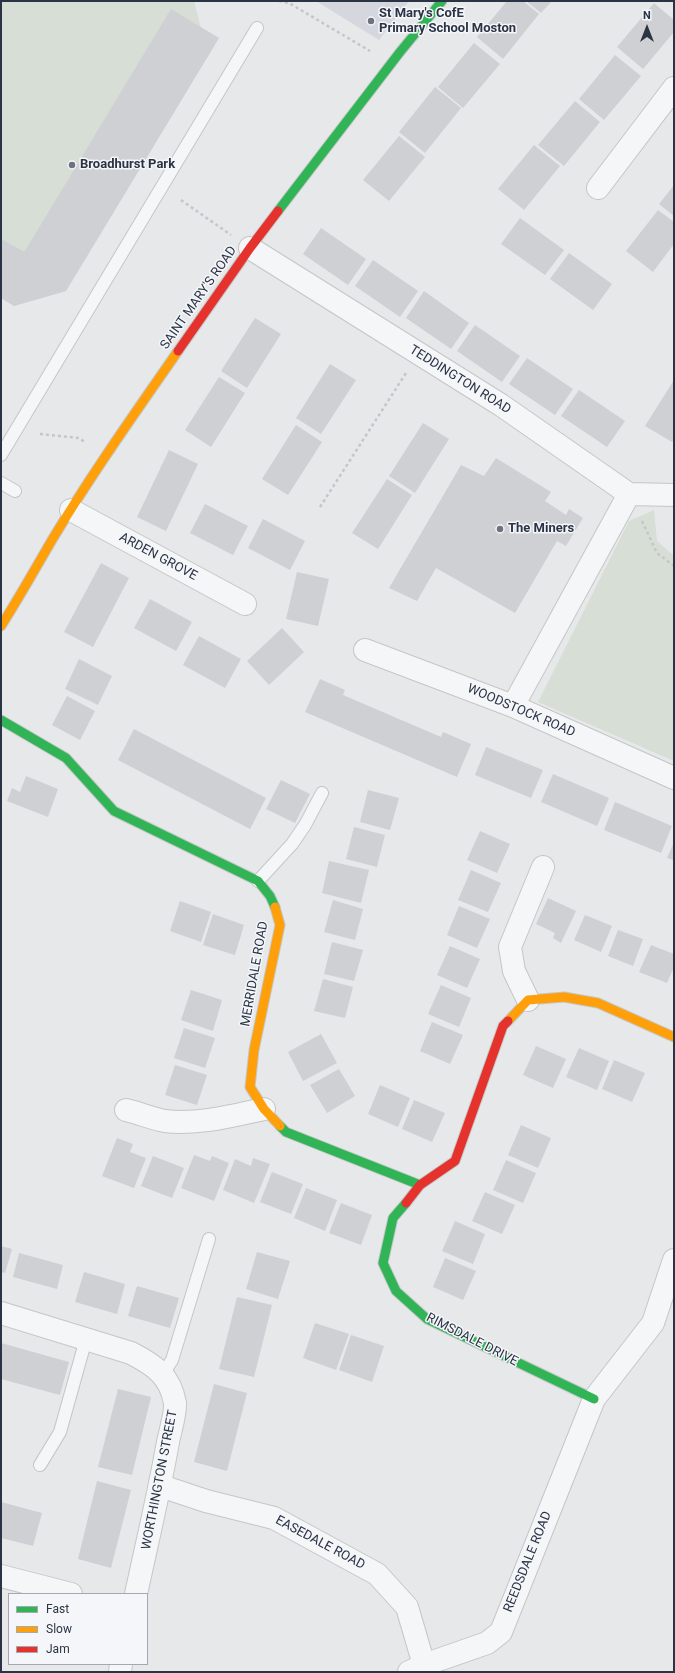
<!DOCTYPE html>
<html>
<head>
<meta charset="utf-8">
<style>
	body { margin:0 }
	#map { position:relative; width:675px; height:1673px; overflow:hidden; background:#e6e8ea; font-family:Roboto,sans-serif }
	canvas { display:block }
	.frame { position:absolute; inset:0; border:2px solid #2b3445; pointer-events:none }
	.legend { position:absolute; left:8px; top:1593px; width:140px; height:72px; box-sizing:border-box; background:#f4f6f9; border:1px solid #a4a8b1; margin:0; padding:5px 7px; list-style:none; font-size:12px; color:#2b3445 }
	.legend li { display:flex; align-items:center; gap:8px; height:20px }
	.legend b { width:20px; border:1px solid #a4a8b1 }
	.north { position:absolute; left:627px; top:8px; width:40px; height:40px; -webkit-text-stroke:3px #f4f6f9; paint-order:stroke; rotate:0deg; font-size:11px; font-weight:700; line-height:16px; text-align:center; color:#2b3445 }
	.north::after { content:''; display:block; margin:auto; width:14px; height:18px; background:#2b3445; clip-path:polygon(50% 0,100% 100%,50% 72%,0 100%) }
</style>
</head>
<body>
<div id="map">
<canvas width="675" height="1673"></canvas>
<div class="frame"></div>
<ul class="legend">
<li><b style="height:5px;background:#30b455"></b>Fast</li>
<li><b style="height:5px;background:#ff9f0a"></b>Slow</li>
<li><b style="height:5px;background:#e5322d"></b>Jam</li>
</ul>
<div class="north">N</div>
</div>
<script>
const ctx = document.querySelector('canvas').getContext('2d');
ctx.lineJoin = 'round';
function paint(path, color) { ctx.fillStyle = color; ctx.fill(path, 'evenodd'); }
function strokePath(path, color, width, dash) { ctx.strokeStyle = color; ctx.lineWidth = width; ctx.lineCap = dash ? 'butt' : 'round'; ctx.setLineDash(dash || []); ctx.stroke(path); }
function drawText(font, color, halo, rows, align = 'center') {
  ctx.font = font + ' Roboto,sans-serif'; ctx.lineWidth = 3; ctx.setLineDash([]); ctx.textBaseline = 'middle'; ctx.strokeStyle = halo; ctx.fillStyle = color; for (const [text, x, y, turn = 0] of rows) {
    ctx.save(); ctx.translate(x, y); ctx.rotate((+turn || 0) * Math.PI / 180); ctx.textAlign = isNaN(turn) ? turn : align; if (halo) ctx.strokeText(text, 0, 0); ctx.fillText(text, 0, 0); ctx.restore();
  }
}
const built = new Path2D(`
	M 316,1 L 409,1 L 379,40 Z`);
const green = new Path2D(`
	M 1,1 L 194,1 L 201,28 L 219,38 L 66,291 L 14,306 L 1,298 Z
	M 654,510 L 657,541 L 674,556 L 674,761 L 538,702 L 629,521 Z`);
const building = new Path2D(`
	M 507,1 L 523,1 L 539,14 L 503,59 L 477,37 Z
	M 526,1 L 552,1 L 541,13 Z
	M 654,3 L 674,20 L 674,32 L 643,69 L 617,47 Z
	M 171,9 L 219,38 L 66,291 L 14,306 L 1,298 L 1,239 L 23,251 L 25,251 Z
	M 474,43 L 500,64 L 463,108 L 438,87 Z
	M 615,55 L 641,76 L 604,120 L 579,99 Z
	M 435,87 L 461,108 L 425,153 L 399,132 Z
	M 575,101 L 600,122 L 564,166 L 538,145 Z
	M 399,136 L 425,157 L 389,201 L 363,180 Z
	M 534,145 L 560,166 L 524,210 L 498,189 Z
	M 674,185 L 674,216 L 659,204 Z
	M 658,210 L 674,222 L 674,244 L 653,272 L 626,251 Z
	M 520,218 L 564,250 L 545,275 L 501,244 Z
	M 321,228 L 366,259 L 348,285 L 303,254 Z
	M 569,253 L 612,284 L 593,310 L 550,279 Z
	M 373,260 L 418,291 L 400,317 L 355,286 Z
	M 424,291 L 469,323 L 451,349 L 406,318 Z
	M 255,318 L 281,334 L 247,388 L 221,371 Z
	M 475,325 L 520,356 L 502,382 L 457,351 Z
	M 527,358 L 573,389 L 555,415 L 509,384 Z
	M 330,364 L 356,380 L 321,434 L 296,418 Z
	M 219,377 L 245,393 L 211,447 L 185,430 Z
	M 674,380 L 674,439 L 672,442 L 645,426 Z
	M 579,390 L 625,421 L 607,447 L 561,416 Z
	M 423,423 L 449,439 L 415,493 L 389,476 Z
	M 296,425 L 322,442 L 288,495 L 262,479 Z
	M 169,450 L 198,464 L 166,531 L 137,517 Z
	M 496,458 L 551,492 L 545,501 L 566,515 L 569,509 L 583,518 L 566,546 L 557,541 L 515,613 L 436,568 L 417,601 L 389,588 L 461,465 L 484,476 Z
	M 387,479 L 412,495 L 378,549 L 352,533 Z
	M 205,504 L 248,526 L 233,555 L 190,533 Z
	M 263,519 L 305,541 L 290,570 L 248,548 Z
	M 101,563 L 129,578 L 93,647 L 64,632 Z
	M 297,572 L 329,579 L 318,626 L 286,619 Z
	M 150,599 L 192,622 L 176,651 L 134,628 Z
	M 282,628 L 304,652 L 269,685 L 247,661 Z
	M 199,636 L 241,659 L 225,688 L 183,665 Z
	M 79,659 L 112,676 L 98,705 L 65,689 Z
	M 320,679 L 345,690 L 343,695 L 441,737 L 443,732 L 471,744 L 457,777 L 305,712 Z
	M 67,696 L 95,711 L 80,740 L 52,725 Z
	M 134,729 L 266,798 L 250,829 L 118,760 Z
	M 486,747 L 543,770 L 531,798 L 475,775 Z
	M 553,774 L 609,798 L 597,826 L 541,802 Z
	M 26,776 L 58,789 L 48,817 L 7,801 L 12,788 L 20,792 Z
	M 281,780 L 310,794 L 295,823 L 266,809 Z
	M 368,790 L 399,798 L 390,830 L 360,822 Z
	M 615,802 L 672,826 L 661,853 L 604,830 Z
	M 354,827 L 385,835 L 377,867 L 346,859 Z
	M 480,831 L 510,844 L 497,873 L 467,860 Z
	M 674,842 L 674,860 L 667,858 Z
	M 329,861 L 369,870 L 361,903 L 322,893 Z
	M 471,870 L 501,883 L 488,912 L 458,900 Z
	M 548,898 L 576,911 L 561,943 L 553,938 L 555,933 L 536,924 Z
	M 333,900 L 363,909 L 355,940 L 324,932 Z
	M 180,901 L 211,912 L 201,942 L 170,931 Z
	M 459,906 L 490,919 L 477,948 L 447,935 Z
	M 213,914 L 244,925 L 235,955 L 203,945 Z
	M 585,915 L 612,926 L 601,952 L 574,940 Z
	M 618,930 L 643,939 L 633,966 L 608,956 Z
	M 332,942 L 363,950 L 354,981 L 324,974 Z
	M 651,945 L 674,954 L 674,967 L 667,983 L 639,972 Z
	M 450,946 L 480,959 L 467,988 L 437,975 Z
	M 323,979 L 353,987 L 345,1018 L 314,1011 Z
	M 441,985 L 471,998 L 459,1027 L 428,1014 Z
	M 191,990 L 222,1000 L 213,1031 L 181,1020 Z
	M 432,1022 L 463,1035 L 450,1064 L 420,1051 Z
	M 184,1028 L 215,1038 L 205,1068 L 174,1058 Z
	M 321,1034 L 337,1063 L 303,1081 L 288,1052 Z
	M 536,1046 L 566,1059 L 553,1088 L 523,1075 Z
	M 579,1048 L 609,1061 L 597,1090 L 566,1077 Z
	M 614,1060 L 645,1073 L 632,1102 L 602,1089 Z
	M 175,1065 L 207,1075 L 197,1105 L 165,1095 Z
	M 339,1069 L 355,1096 L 327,1113 L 310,1085 Z
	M 380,1085 L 410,1098 L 398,1127 L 368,1114 Z
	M 414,1100 L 445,1113 L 432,1142 L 402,1129 Z
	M 521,1125 L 551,1138 L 538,1168 L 508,1155 Z
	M 117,1138 L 133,1144 L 130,1152 L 146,1158 L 134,1188 L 102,1176 Z
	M 194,1155 L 210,1161 L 212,1156 L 229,1163 L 214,1201 L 181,1188 Z
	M 153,1156 L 184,1168 L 172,1198 L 141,1186 Z
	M 253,1158 L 270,1164 L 254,1203 L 223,1190 L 235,1159 L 251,1166 Z
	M 506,1160 L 536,1173 L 523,1203 L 493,1190 Z
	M 272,1172 L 303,1184 L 291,1214 L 260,1202 Z
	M 306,1188 L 337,1200 L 325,1231 L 294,1218 Z
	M 485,1192 L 515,1205 L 502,1234 L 472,1221 Z
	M 341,1203 L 372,1215 L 361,1245 L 329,1233 Z
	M 455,1221 L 485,1234 L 473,1264 L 442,1251 Z
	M 1,1246 L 12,1249 L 5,1273 L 1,1272 Z
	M 257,1252 L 290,1261 L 278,1299 L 246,1289 Z
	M 19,1253 L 63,1265 L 57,1289 L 13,1277 Z
	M 445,1258 L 476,1271 L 463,1300 L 433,1287 Z
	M 84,1272 L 125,1284 L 117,1314 L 75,1302 Z
	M 137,1286 L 179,1298 L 170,1328 L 128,1316 Z
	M 237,1297 L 272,1305 L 254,1377 L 219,1369 Z
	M 315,1323 L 349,1334 L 336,1370 L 303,1358 Z
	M 351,1335 L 384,1346 L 372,1382 L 339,1370 Z
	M 1,1343 L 69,1362 L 60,1395 L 1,1379 Z
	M 214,1384 L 247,1393 L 227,1471 L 194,1462 Z
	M 118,1389 L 151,1397 L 132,1475 L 98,1467 Z
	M 97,1481 L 131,1490 L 111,1568 L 78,1559 Z
	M 1,1502 L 42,1513 L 33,1546 L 1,1538 Z`);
const path = new Path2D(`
	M 279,1 L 289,3 L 370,51
	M 181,200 L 231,235
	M 40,434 L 79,438 L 86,443
	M 320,507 L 406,373
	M 642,521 L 657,553 L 674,566`);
const lane = new Path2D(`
	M 1,455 L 257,28
	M 1,483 L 15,491
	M 258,881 L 292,844 L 305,825 L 322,793
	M 163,1374 L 172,1360 L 209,1239
	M 40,1465 L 60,1432 L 86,1339`);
const street = new Path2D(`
	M 598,188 L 674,88
	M 250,248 L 501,405 L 629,494 L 674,495
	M 71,510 L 245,604
	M 365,650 L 513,706 L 674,778
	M 513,706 L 629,494
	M 528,1000 L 514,971 L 510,947 L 543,867
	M 126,1110 C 139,1113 153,1119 165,1121 C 198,1125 232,1116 264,1109
	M 1,1313 L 131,1353 C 154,1365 170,1375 175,1403 C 176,1412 170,1432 168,1442 C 159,1493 147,1543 136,1594
	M 161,1486 L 206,1501 L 274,1518 L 377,1574 L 407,1607 L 424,1665
	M 1,1576 L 71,1594
	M 120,1672 L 121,1664
	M 409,1672 L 424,1665 L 487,1643 L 501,1632 L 594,1399 L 653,1323 L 674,1260`);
const fast = new Path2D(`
	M 278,211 L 400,52 L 442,1
	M 1,720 L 66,758 L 114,811 L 258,881 L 270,896 L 275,907
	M 280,1126 L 286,1132 L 420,1185
	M 406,1203 L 393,1218 L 383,1263 L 396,1291 L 427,1319 L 594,1399`);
const slow = new Path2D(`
	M 1,626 C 19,598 35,569 52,540 C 91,475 135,413 178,351
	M 275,907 L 280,925 L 254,1050 L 250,1087 L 264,1109 L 280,1126
	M 508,1021 L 528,1000 L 564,997 L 598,1003 L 674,1037`);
const jam = new Path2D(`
	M 178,351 L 250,248 L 278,211
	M 406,1203 L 420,1185 L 455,1161 L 503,1026 L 508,1021`);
const markers = [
	[371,21,4,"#6c737f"],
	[72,165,4,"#6c737f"],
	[500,529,4,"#6c737f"]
];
const poiNames = [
	["St Mary's CofE",379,14],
	["Primary School Moston",379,29],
	["Broadhurst Park",80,165],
	["The Miners",508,529]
];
const streetNames = [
	["SAINT MARY'S ROAD",199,298,-55],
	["TEDDINGTON ROAD",460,380,32],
	["ARDEN GROVE",158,557,28],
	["WOODSTOCK ROAD",521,711,23],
	["MERRIDALE ROAD",255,974,-80],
	["RIMSDALE DRIVE",472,1340,27],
	["WORTHINGTON STREET",160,1480,-79],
	["EASEDALE ROAD",320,1543,28],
	["REEDSDALE ROAD",528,1562,-68]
];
paint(built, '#d4d7dd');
paint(green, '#d6ded6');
paint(building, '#ced0d3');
strokePath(lane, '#c4c6c8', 14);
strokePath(street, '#c4c6c8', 24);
strokePath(fast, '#c4c6c8', 11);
strokePath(slow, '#c4c6c8', 11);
strokePath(jam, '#c4c6c8', 11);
strokePath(path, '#c5c6ca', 2.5, [3, 3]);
strokePath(lane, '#f5f6f7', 12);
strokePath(street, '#f5f6f7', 22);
strokePath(fast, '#30b455', 9);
strokePath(slow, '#ff9f0a', 9);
strokePath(jam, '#e5322d', 9);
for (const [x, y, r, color] of markers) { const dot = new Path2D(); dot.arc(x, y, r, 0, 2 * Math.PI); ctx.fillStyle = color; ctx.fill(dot); strokePath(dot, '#f4f6f9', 1.5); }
drawText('bold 13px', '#2b3445', '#f4f6f9', poiNames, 'left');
drawText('13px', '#2b3445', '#f4f6f9', streetNames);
</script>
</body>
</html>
